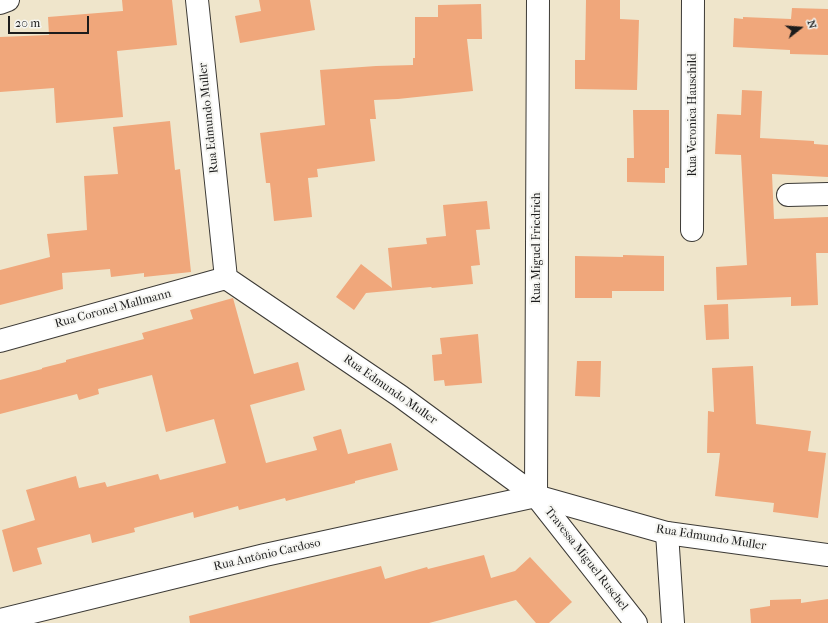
<!DOCTYPE html>
<html>
<head>
<meta charset="utf-8">
<style>
	body { margin:0 }
	#map { position:relative; width:828px; height:623px; overflow:hidden; background:#efe5cb; font-family:"IM FELL French Canon",serif }
	canvas { display:block }
	.north { position:absolute; left:780px; top:8px; width:40px; height:40px; -webkit-text-stroke:3px #f6f6f2; paint-order:stroke; rotate:73deg; font-size:11px; font-weight:700; line-height:16px; text-align:center; color:#1c1c1c }
	.north::after { content:''; display:block; margin:auto; width:14px; height:18px; background:#1c1c1c; clip-path:polygon(50% 0,100% 100%,50% 72%,0 100%) }
	.scale { position:absolute; left:8px; top:16px; width:81px; height:18px; box-sizing:border-box; border:2px solid #1c1c1c; border-top:0; padding-left:5px; font-size:12px; line-height:14px; white-space:nowrap; color:#1c1c1c; -webkit-text-stroke:3px #f6f6f2; paint-order:stroke }
</style>
</head>
<body>
<div id="map">
<canvas width="828" height="623"></canvas>
<div class="north">N</div>
<div class="scale">20 m</div>
</div>
<script>
const ctx = document.querySelector('canvas').getContext('2d');
ctx.lineJoin = 'round';
function paint(path, color) { ctx.fillStyle = color; ctx.fill(path, 'evenodd'); }
function strokePath(path, color, width, dash) { ctx.strokeStyle = color; ctx.lineWidth = width; ctx.lineCap = dash ? 'butt' : 'round'; ctx.setLineDash(dash || []); ctx.stroke(path); }
function drawText(font, color, halo, rows, align = 'center') {
  ctx.font = font + ' "IM FELL French Canon",serif'; ctx.lineWidth = 4; ctx.setLineDash([]); ctx.textBaseline = 'middle'; ctx.strokeStyle = halo; ctx.fillStyle = color; for (const [text, x, y, turn = 0] of rows) {
    ctx.save(); ctx.translate(x, y); ctx.rotate((+turn || 0) * Math.PI / 180); ctx.textAlign = isNaN(turn) ? turn : align; if (halo) ctx.strokeText(text, 0, 0); ctx.fillText(text, 0, 0); ctx.restore();
  }
}
const building = new Path2D(`
	M 122,0 L 172,0 L 177,45 L 117,51 L 123,117 L 56,123 L 54,88 L 0,92 L 0,37 L 49,35 L 48,17 L 123,11 Z
	M 259,0 L 310,0 L 315,30 L 240,43 L 235,16 L 261,11 Z
	M 586,0 L 620,0 L 620,19 L 639,20 L 637,90 L 575,89 L 575,60 L 585,60 Z
	M 481,4 L 482,39 L 467,39 L 473,91 L 398,99 L 374,100 L 376,119 L 370,119 L 375,161 L 317,169 L 318,177 L 308,178 L 312,217 L 274,221 L 270,183 L 266,183 L 260,133 L 325,125 L 320,70 L 376,66 L 413,65 L 413,58 L 415,58 L 415,17 L 438,17 L 438,5 Z
	M 792,8 L 828,9 L 828,55 L 790,54 L 790,50 L 733,47 L 734,18 L 743,19 L 743,17 L 791,19 Z
	M 742,90 L 762,91 L 760,138 L 814,141 L 814,144 L 828,145 L 828,177 L 772,174 L 774,219 L 828,217 L 828,253 L 816,253 L 818,305 L 791,306 L 791,297 L 717,300 L 716,267 L 747,265 L 741,155 L 715,154 L 717,114 L 741,115 Z
	M 633,110 L 669,110 L 669,168 L 665,168 L 665,183 L 627,182 L 627,158 L 634,158 Z
	M 170,121 L 175,170 L 180,169 L 191,272 L 144,277 L 144,273 L 111,277 L 110,269 L 62,273 L 63,289 L 0,305 L 0,270 L 50,257 L 47,234 L 87,230 L 84,176 L 118,174 L 113,127 Z
	M 487,201 L 490,229 L 476,230 L 480,265 L 471,266 L 473,284 L 432,288 L 431,287 L 366,293 L 354,310 L 336,297 L 361,264 L 392,288 L 388,248 L 427,244 L 426,238 L 446,236 L 443,205 Z
	M 623,255 L 664,256 L 664,291 L 612,291 L 612,298 L 575,298 L 575,256 L 623,257 Z
	M 233,298 L 254,374 L 298,362 L 305,390 L 250,405 L 266,463 L 317,450 L 313,437 L 341,429 L 348,454 L 391,443 L 398,470 L 355,481 L 355,483 L 286,501 L 285,498 L 239,510 L 238,506 L 194,518 L 193,512 L 134,528 L 135,532 L 92,543 L 90,534 L 37,548 L 42,564 L 13,572 L 2,530 L 35,520 L 26,490 L 76,476 L 79,488 L 105,482 L 107,487 L 158,474 L 160,480 L 226,463 L 214,419 L 166,432 L 152,375 L 98,389 L 99,394 L 79,400 L 77,394 L 0,414 L 0,380 L 42,369 L 42,368 L 66,362 L 66,360 L 144,339 L 142,333 L 193,319 L 190,310 Z
	M 728,304 L 729,339 L 706,340 L 704,305 Z
	M 478,334 L 482,383 L 445,386 L 444,380 L 434,381 L 432,355 L 442,354 L 440,338 Z
	M 577,361 L 601,361 L 600,397 L 575,396 Z
	M 753,366 L 756,424 L 811,431 L 808,451 L 826,453 L 818,518 L 773,512 L 774,503 L 715,496 L 720,453 L 707,453 L 708,411 L 714,412 L 712,368 Z
	M 484,555 L 491,578 L 515,571 L 530,557 L 572,602 L 549,623 L 536,623 L 516,600 L 429,623 L 190,623 L 189,616 L 381,566 L 385,579 L 427,567 L 428,569 Z
	M 801,599 L 801,603 L 828,599 L 828,623 L 751,623 L 750,609 L 770,606 L 770,600 Z`);
const minor = new Path2D(`
	M 197,0 L 226,278 L 400,396 L 536,496 L 636,623
	M 788,195 L 828,194
	M 692,230 L 693,0
	M 0,341 L 226,278
	M 536,496 L 538,0
	M 667,533 L 673,623`);
const tertiary = new Path2D(`
	M 0,3 L 8,0
	M 0,620 L 265,555 L 536,496 L 667,533 L 828,555`);
const streetNames = [
	["Rua Veronica Hauschild",693,115,-90],
	["Rua Edmundo Muller",209,118,-96],
	["Rua Miguel Friedrich",537,248,-90],
	["Rua Coronel Mallmann",113,309,-15],
	["Rua Edmundo Muller",390,390,35],
	["Rua Edmundo Muller",711,538,9],
	["Rua Antônio Cardoso",267,555,-13],
	["Travessa Miguel Ruschel",586,559,52]
];
paint(building, '#f0a77b');
strokePath(minor, '#3c3a36', 24);
strokePath(tertiary, '#3c3a36', 24);
strokePath(minor, '#fff', 22);
strokePath(tertiary, '#fff', 22);
drawText('12px', '#1c1c1c', '#f6f6f2', streetNames);
</script>
</body>
</html>
